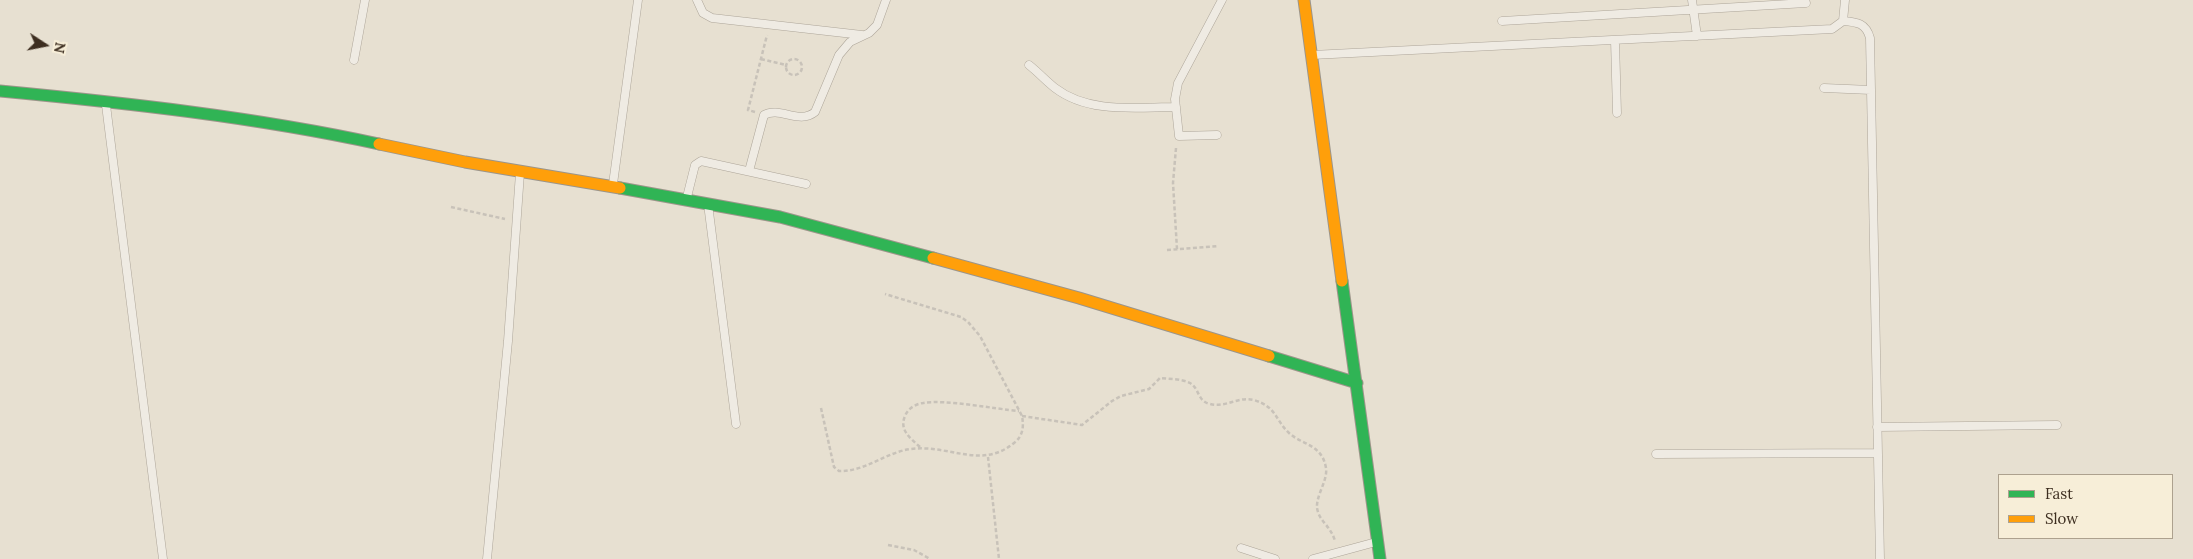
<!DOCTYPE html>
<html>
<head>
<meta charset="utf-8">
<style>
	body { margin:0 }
	#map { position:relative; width:2193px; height:559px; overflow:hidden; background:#e7e0d1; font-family:Lora,serif }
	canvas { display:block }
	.legend { position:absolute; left:1998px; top:474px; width:175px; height:65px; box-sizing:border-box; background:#f7eed8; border:1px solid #ada18e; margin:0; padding:6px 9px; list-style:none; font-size:15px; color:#3d2e20 }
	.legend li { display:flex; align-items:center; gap:10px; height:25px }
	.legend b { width:25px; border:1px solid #ada18e }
	.north { position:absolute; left:20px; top:20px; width:50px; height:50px; -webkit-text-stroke:4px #f7eed8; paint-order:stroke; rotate:101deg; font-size:14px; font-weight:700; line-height:20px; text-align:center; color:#3d2e20 }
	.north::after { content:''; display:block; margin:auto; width:18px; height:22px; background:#3d2e20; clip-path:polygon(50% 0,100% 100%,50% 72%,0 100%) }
</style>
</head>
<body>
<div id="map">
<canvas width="2193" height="559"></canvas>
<ul class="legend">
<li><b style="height:6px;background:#30b455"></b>Fast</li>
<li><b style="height:6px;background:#ff9f0a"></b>Slow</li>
</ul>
<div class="north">N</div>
</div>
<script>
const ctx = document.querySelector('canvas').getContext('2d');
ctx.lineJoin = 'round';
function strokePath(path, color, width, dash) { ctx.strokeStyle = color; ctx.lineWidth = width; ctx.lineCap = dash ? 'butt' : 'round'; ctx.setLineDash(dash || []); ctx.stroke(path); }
const path = new Path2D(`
	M786 67a8 8 0 1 1 16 0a8 8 0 1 1-16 0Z
	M 761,59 L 786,65
	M 755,112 L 748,110 L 767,35
	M 1176,148 L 1173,183 L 1177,249
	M 451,207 L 505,219
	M 1167,250 L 1218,246
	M 821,408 L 834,467 L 839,471 C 865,472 886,452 911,449 C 949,444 981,470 1014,443 C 1023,436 1024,427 1022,416 L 980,336 L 968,322 L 961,317 L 885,294
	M 1022,416 L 1082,425 L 1112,401 L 1121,396 L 1149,389 L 1160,378 C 1169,379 1183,379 1190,383 C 1200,389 1197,401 1210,404 C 1226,408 1238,396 1254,400 C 1277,407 1275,420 1289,433 C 1302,445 1322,444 1326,468 C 1328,482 1313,499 1318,512 C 1321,522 1331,527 1335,541
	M 920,447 C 910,438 899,430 905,416 C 908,408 916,404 923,403 C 944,399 995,409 1019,411
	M 988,457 L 999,559
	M 888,545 L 914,550 L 930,559`);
const lane = new Path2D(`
	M 697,0 L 703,13 L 712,18 L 862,35
	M 1692,0 L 1697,36
	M 1502,21 L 1806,3
	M 1843,21 C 1857,22 1866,23 1870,38 L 1880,559
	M 1615,40 L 1617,113
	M 1312,55 L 1832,29 L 1843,21 L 1845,0
	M 354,60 L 365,0
	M 1029,65 C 1038,72 1046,81 1055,88 C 1089,114 1136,107 1176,107
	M 1824,88 L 1871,90
	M 106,105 L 163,559
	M 1217,135 L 1179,136 L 1175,99 L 1178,83 L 1222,0
	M 749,171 L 764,115 C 780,106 799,125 815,112 L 839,55 L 850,42 L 869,33 L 877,25 L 886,0
	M 613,184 L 638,0
	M 687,197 L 695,165 L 701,161 L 806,184
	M 708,204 L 736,424
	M 1877,427 L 2057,425
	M 1656,454 L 1878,453
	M 1241,548 L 1275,559
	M 487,559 L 508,341 L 520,173
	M 1313,559 L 1376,542`);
const fast = new Path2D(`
	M 0,91 C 127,103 255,117 379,144
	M 620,188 L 780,217 L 933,258
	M 1342,281 L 1380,559
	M 1269,356 L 1357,383`);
const slow = new Path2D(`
	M 1304,0 L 1342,281
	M 379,144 L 465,162 L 620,188
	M 933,258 L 1079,298 L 1269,356`);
strokePath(lane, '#ada599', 9);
strokePath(fast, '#9c958a', 13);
strokePath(slow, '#9c958a', 13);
strokePath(path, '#c8c2b9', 2.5, [4, 2.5]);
strokePath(lane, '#efebe3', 8);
strokePath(fast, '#30b455', 11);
strokePath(slow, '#ff9f0a', 11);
</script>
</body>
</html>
